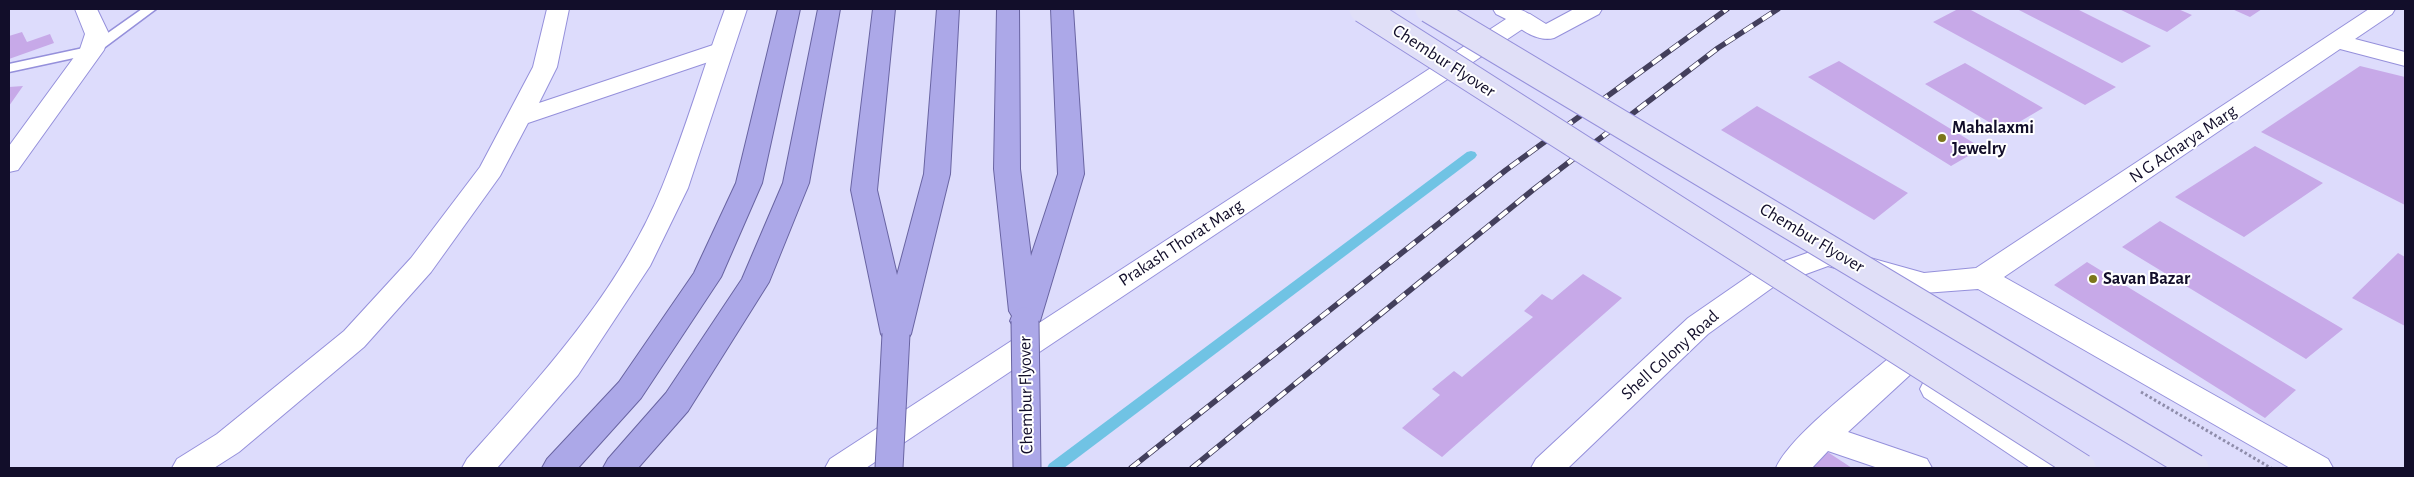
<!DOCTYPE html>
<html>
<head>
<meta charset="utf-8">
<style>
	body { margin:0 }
	#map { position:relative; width:2414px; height:477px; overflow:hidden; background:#dddcfc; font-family:"Alegreya Sans",sans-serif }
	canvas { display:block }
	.frame { position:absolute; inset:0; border:10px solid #120e2a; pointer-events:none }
</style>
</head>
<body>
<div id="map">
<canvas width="2414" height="477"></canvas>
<div class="frame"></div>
</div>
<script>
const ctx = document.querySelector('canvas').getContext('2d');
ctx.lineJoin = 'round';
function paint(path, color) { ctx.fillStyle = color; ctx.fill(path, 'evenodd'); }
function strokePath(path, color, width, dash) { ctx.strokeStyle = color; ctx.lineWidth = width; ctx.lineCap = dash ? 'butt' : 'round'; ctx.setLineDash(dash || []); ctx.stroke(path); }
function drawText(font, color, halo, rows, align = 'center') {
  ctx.font = font + ' "Alegreya Sans",sans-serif'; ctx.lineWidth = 4; ctx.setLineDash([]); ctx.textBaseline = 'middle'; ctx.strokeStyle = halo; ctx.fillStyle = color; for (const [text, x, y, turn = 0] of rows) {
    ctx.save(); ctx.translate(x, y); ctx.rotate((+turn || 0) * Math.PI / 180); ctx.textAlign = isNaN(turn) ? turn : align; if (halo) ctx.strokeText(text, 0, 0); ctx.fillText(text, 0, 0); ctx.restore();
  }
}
const stream = new Path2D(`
	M 1471,151 L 1475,152 L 1477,155 L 1475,158 L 1064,468 L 1047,468 L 1049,464 L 1467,152 Z`);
const building = new Path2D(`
	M 1958,9 L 1969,9 L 2116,87 L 2085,105 L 1933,22 Z
	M 2017,9 L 2077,9 L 2151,46 L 2122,63 Z
	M 2119,9 L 2178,9 L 2192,15 L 2167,32 Z
	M 2232,9 L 2262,9 L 2250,17 Z
	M 22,32 L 27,42 L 50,34 L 54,43 L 9,59 L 9,36 Z
	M 1839,61 L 1982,148 L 1951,166 L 1808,77 Z
	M 1965,63 L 2043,108 L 2004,131 L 1925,84 Z
	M 2360,66 L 2405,77 L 2405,205 L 2261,132 Z
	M 23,86 L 9,106 L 9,87 Z
	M 1757,106 L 1908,193 L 1874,220 L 1721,130 Z
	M 2255,146 L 2323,183 L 2244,237 L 2175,197 Z
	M 2160,221 L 2343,329 L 2306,359 L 2122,247 Z
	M 2398,253 L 2405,257 L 2405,326 L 2352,298 Z
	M 2087,262 L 2296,390 L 2265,418 L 2054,285 Z
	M 1583,274 L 1622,298 L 1442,457 L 1402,428 L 1440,395 L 1432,389 L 1454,371 L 1462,377 L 1533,317 L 1524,311 L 1542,294 L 1552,300 Z
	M 1823,449 L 1852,468 L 1805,468 Z`);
const service = new Path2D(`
	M 142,9 L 156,9 L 97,53 L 9,72 L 9,64 L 88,47 Z`);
const minor = new Path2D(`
	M 75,9 L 97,9 L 109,34 L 104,50 L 18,170 L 9,172 L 9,146 L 80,49 L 85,34 Z
	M 547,9 L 569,9 L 557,67 L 539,103 L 713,45 L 721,43 L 729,45 L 733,50 L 729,55 L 528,123 L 500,176 L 431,272 L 364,347 L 239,452 L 214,468 L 172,468 L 177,459 L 217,434 L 344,331 L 411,258 L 480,167 L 533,67 Z
	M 1574,9 L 1602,9 L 1599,14 L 1554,38 C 1540,42 1519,31 1511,19 L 1514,14 L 1522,12 L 1530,14 L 1546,24 Z
	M 1900,354 L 1911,358 L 1915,366 L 1911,374 L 1848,432 L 1927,459 L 1932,468 L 1878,468 L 1828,451 L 1812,468 L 1776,468 C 1789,437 1861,382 1889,358 Z`);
const tertiary = new Path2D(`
	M 725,9 L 747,9 L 688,188 L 650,266 L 578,375 L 497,468 L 462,468 L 467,459 C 541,376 620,291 662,187 C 686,129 703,68 725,9 Z
	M 1493,9 C 1508,9 1524,5 1533,19 L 1530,24 L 866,468 L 825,468 L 830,459 L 1506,19 L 1496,14 Z
	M 2369,9 L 2395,9 L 2392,14 L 2355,39 L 2405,52 L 2405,66 L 2340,49 L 2004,277 L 2328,459 L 2333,468 L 2290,468 L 1978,289 L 1924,293 L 1828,266 L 1776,285 L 1708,334 L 1568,468 L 1531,468 L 1536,459 L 1688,318 L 1756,271 L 1827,246 L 1924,273 L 1976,268 Z
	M 1935,377 L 1946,381 L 2066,459 L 2071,468 L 2030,468 L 1924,397 L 1920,389 L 1924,381 Z`);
const trunk = new Path2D(`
	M 778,9 L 800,9 L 762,183 L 721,277 L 641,398 L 578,468 L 542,468 L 547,459 L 619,382 L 694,273 L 736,183 Z
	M 818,9 L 840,9 L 809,183 L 769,282 L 688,411 L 638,468 L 603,468 L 608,459 L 666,393 L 742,279 L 783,183 Z
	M 873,9 L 895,9 L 877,190 L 897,275 L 924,174 L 937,9 L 959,9 L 950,174 L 911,334 L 906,342 L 896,345 L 886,342 L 881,334 L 851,190 Z
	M 997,9 L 1019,9 L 1020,169 L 1031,256 L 1058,174 L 1051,9 L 1073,9 L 1084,174 L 1040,321 L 1035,329 L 1025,332 L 1015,329 L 1010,321 L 1012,316 L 1009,311 L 994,169 Z`);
const rail = new Path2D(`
	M 1131,468 L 1506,170 L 1727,9
	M 1192,468 L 1534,189 L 1718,48 L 1778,9`);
const pathBridge = new Path2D(`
	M 2141,392 L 2271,468`);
const secondaryBridge = new Path2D(`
	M 1363,9 L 2082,468
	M 1429,9 L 2195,468`);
const trunkBridge = new Path2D(`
	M 1025,321 L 1027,468
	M 889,468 L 896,334`);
const markers = [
	[1942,138,5,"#7c761b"],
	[2093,279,5,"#7c761b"]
];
const streetNames = [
	["Chembur Flyover",1444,61,33],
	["N G Acharya Marg",2183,144,-34],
	["Chembur Flyover",1812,238,31],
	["Prakash Thorat Marg",1181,243,-33],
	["Shell Colony Road",1670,355,-42],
	["Chembur Flyover",1026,395,-91]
];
const poiNames = [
	["Mahalaxmi",1952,128],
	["Jewelry",1952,149],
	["Savan Bazar",2103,279]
];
paint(stream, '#70c3e4');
paint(building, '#c7a9e8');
strokePath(service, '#9590db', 3);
strokePath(minor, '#9590db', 2);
strokePath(tertiary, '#9590db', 2);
strokePath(trunk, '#6964a2', 2);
paint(service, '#fff');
paint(minor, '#fff');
paint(tertiary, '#fff');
paint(trunk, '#aca8e8');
strokePath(rail, '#433f5c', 5.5);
strokePath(rail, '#fff', 4, [11]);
strokePath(secondaryBridge, '#9590db', 29, []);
strokePath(trunkBridge, '#6964a2', 29, []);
strokePath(pathBridge, '#8e8caa', 3, [2.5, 2.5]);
strokePath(secondaryBridge, '#e0dff7', 27);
strokePath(trunkBridge, '#aca8e8', 27);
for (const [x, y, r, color] of markers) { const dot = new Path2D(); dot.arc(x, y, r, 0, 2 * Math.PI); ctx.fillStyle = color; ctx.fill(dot); strokePath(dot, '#fff', 2); }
drawText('18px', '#120e2a', '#fff', streetNames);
drawText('bold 18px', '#120e2a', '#fff', poiNames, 'left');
</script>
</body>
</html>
